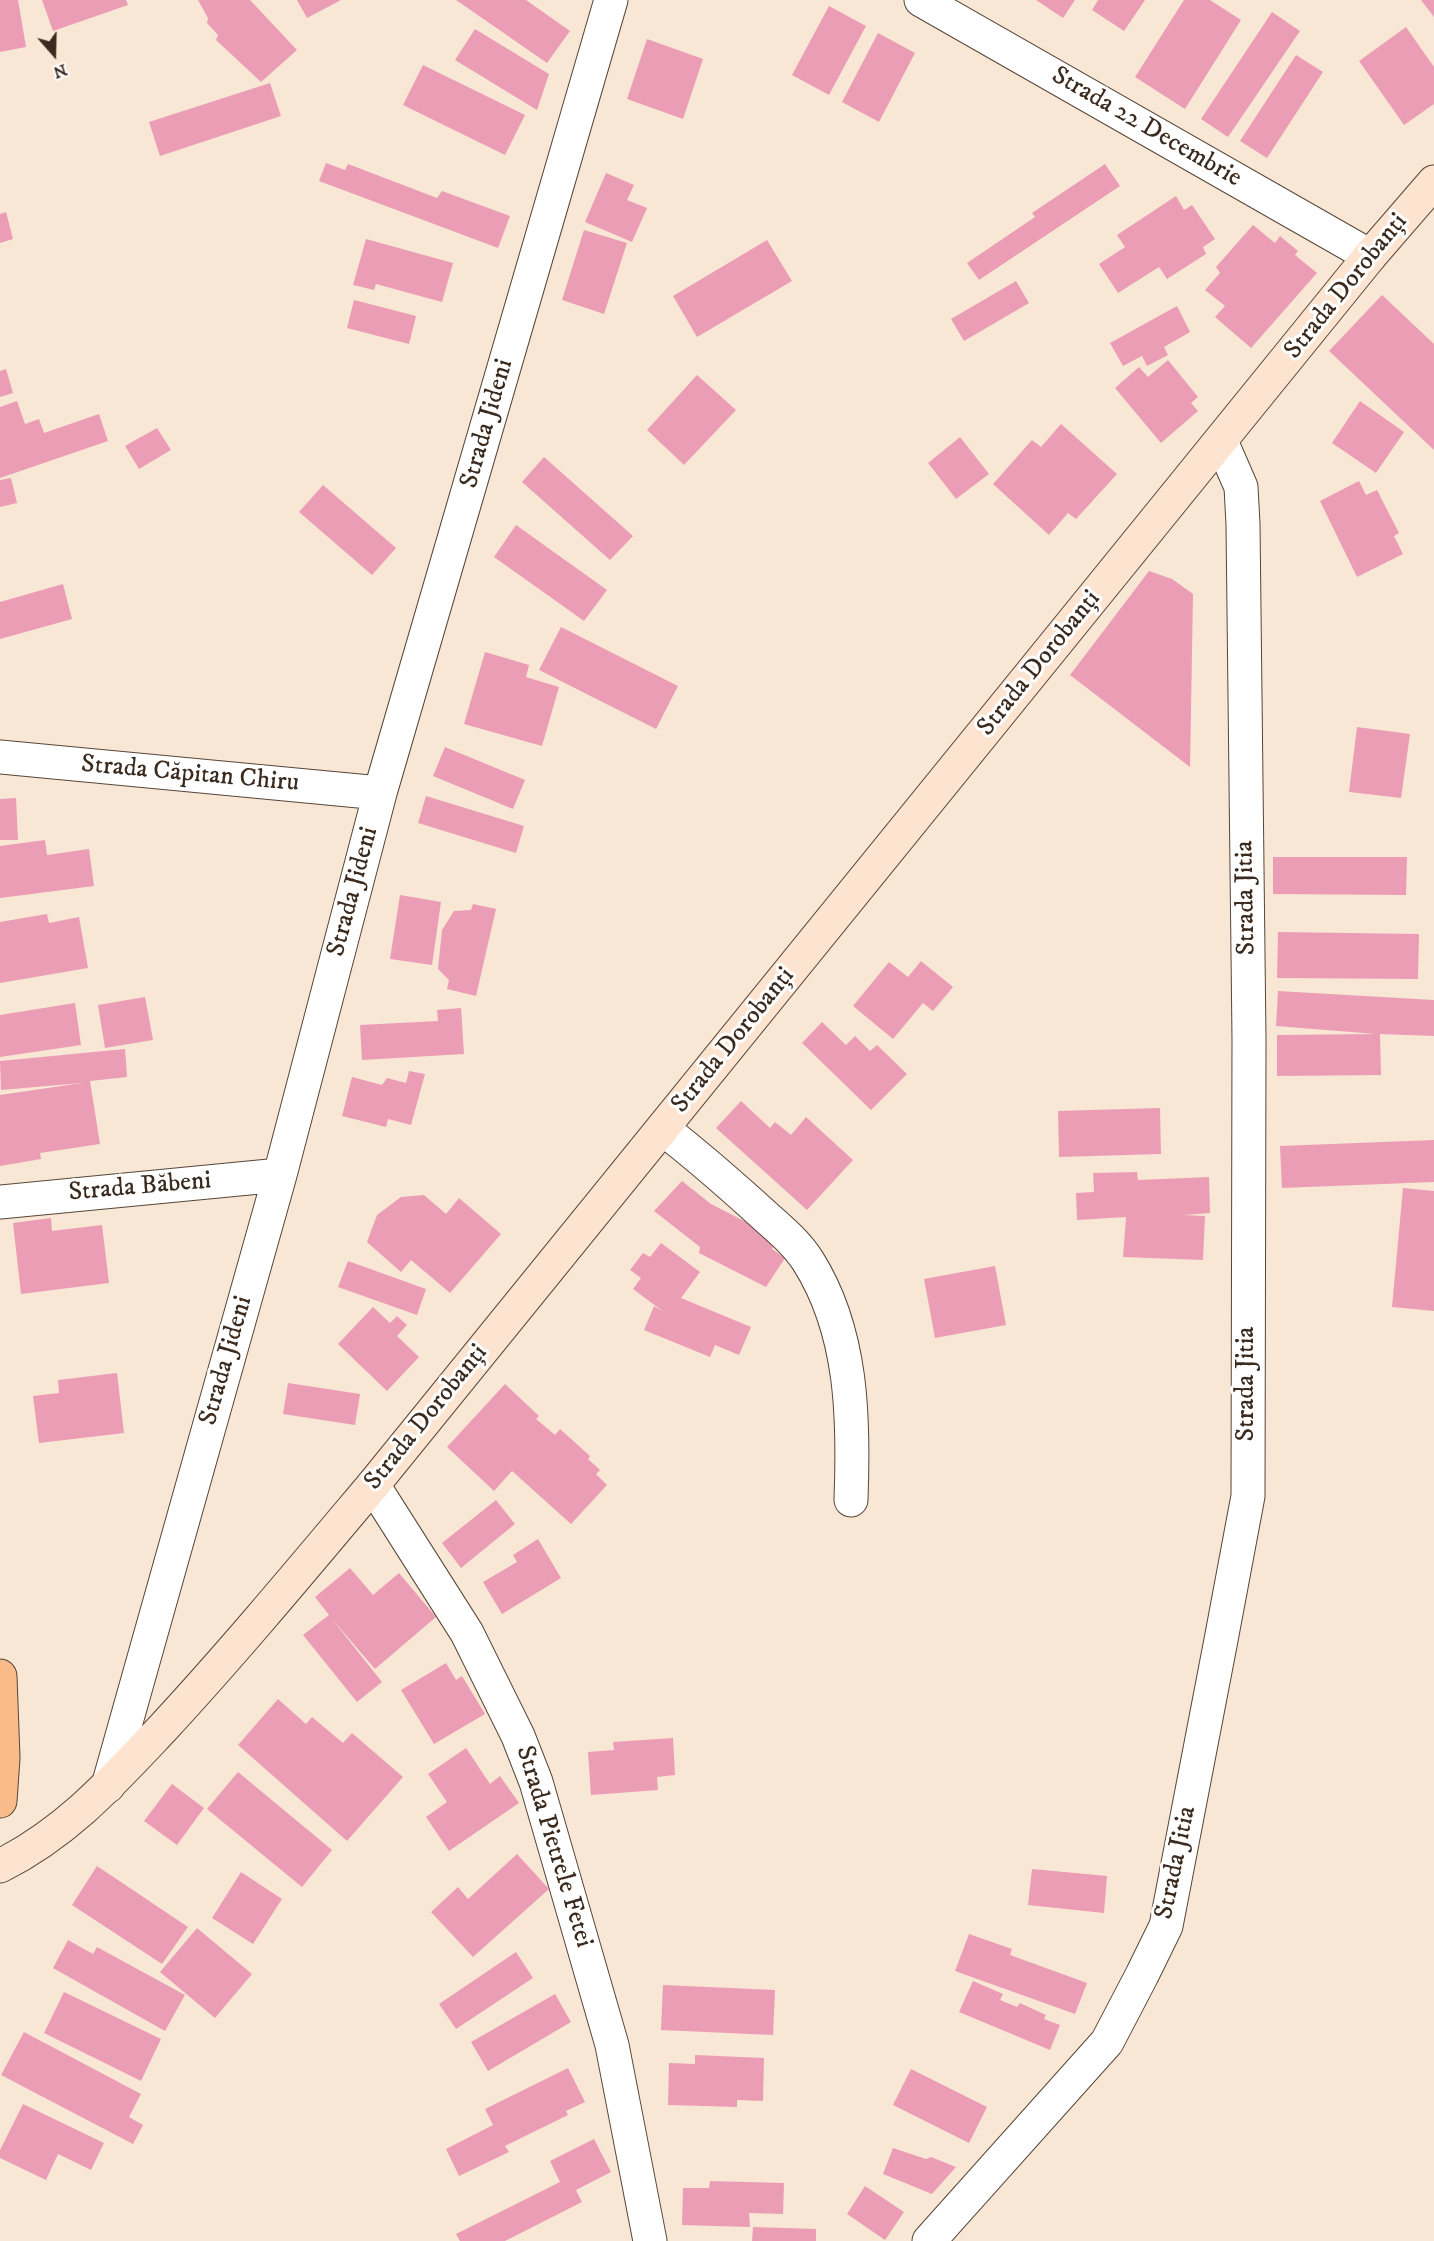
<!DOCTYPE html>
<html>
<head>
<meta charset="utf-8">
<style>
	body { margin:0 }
	#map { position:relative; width:1434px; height:2241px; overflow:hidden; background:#f8e7d4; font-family:"IM FELL DW Pica",serif }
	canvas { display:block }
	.north { position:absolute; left:24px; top:24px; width:60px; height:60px; -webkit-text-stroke:4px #fff; paint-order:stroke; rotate:160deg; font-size:16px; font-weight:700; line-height:24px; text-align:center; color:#3b2a1e }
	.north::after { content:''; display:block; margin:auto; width:21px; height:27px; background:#3b2a1e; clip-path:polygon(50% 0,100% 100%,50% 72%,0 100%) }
</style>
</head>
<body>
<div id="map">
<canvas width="1434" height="2241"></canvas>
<div class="north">N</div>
</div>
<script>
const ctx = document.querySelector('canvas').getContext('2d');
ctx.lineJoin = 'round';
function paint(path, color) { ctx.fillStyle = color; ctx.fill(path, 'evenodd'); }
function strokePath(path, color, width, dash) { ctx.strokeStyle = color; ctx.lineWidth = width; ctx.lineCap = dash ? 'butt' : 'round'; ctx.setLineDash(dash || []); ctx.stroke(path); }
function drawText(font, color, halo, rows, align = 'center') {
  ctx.font = font + ' "IM FELL DW Pica",serif'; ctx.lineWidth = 6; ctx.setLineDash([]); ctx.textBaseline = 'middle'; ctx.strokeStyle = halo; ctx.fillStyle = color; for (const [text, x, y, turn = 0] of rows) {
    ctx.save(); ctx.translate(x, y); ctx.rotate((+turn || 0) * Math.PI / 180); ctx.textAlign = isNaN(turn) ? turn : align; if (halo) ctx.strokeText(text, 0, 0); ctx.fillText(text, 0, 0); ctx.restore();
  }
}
const building = new Path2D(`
	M 0,0 L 18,0 L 26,47 L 0,52 Z
	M 42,0 L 126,0 L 128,5 L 53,31 Z
	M 198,0 L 250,0 L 297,50 L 261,82 L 216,40 L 218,35 L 207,23 L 208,18 Z
	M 297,0 L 341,0 L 307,18 Z
	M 456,0 L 526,0 L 570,31 L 547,63 Z
	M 1036,0 L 1075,0 L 1063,18 Z
	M 1098,0 L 1145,0 L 1124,31 L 1092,10 Z
	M 1184,0 L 1210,0 L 1241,20 L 1185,109 L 1135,77 Z
	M 1421,0 L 1434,0 L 1434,17 Z
	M 829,6 L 866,26 L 829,95 L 792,75 Z
	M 1272,12 L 1300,31 L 1228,137 L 1201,119 Z
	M 1406,27 L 1434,67 L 1434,104 L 1404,125 L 1359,61 Z
	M 475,29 L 549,74 L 537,110 L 455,60 Z
	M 878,33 L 915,53 L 879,122 L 842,102 Z
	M 647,39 L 703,59 L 683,119 L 627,99 Z
	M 1296,55 L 1323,72 L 1267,158 L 1240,141 Z
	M 423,65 L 525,115 L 505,155 L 403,105 Z
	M 270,83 L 281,116 L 160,156 L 149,122 Z
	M 326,163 L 345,170 L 348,164 L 437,198 L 442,191 L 510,216 L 498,248 L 319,181 Z
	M 1105,164 L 1120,186 L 979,280 L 967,263 L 1035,217 L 1032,213 Z
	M 606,173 L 634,185 L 627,200 L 647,208 L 632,242 L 585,222 Z
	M 1176,196 L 1184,210 L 1192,205 L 1215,239 L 1203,247 L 1206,254 L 1167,279 L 1159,267 L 1118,293 L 1099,264 L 1125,247 L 1117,235 Z
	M 6,212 L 13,239 L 0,243 L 0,214 Z
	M 1253,225 L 1275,243 L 1280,236 L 1298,251 L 1295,255 L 1317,273 L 1251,348 L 1215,317 L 1225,306 L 1205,290 L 1220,273 L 1216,267 Z
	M 584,230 L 627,243 L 604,314 L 562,300 Z
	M 366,239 L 453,263 L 442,302 L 376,284 L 374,290 L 353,285 Z
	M 767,240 L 792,281 L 697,337 L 673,296 Z
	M 1016,281 L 1029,303 L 964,341 L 951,319 Z
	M 1382,295 L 1434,344 L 1434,450 L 1329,351 Z
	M 354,300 L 416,316 L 409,344 L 347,328 Z
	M 1177,306 L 1190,332 L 1164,347 L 1168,355 L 1147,366 L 1142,356 L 1123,366 L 1110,343 Z
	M 1168,360 L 1198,397 L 1191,403 L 1198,411 L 1161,443 L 1115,388 L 1139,367 L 1148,377 Z
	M 6,369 L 13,393 L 0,397 L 0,371 Z
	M 697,375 L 736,410 L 684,465 L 647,430 Z
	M 17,401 L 25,424 L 39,419 L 44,433 L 99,414 L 108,441 L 0,478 L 0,407 Z
	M 1360,401 L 1404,432 L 1376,473 L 1332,443 Z
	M 1061,424 L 1117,474 L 1076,519 L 1068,513 L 1049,535 L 993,484 L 1032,440 L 1041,447 Z
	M 157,428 L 171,450 L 139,469 L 125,446 Z
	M 960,437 L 989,474 L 956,499 L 928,463 Z
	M 544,457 L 633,536 L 610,560 L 522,482 Z
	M 11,478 L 17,503 L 0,507 L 0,480 Z
	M 1359,481 L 1366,495 L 1377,490 L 1399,533 L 1394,536 L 1403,554 L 1357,577 L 1320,501 Z
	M 323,485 L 396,548 L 372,575 L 299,512 Z
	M 516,525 L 607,590 L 584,621 L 494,557 Z
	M 1149,571 L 1172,579 L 1193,594 L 1190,767 L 1070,675 Z
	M 63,584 L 72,619 L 0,639 L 0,602 Z
	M 561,627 L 678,686 L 656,729 L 539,670 Z
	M 485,652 L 529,665 L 526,677 L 559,687 L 542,746 L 464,724 Z
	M 1357,727 L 1410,734 L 1401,798 L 1349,792 Z
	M 445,747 L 525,780 L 513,809 L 433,776 Z
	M 426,796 L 524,826 L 516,853 L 418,823 Z
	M 16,798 L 18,840 L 0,840 L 0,799 Z
	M 45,840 L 47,855 L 89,849 L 94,886 L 0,898 L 0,846 Z
	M 1273,857 L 1407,857 L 1406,895 L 1273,894 Z
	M 400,895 L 441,902 L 432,965 L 390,959 Z
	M 473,904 L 496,909 L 476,996 L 447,989 L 449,980 L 438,969 L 442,930 L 454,911 L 471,910 Z
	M 47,914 L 49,923 L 79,917 L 88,968 L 0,983 L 0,922 Z
	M 1278,932 L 1419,934 L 1418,979 L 1277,978 Z
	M 921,961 L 953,987 L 933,1011 L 923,1003 L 893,1039 L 853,1006 L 889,962 L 908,977 Z
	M 1278,991 L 1434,1000 L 1434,1036 L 1380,1034 L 1381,1075 L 1277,1076 L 1277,1035 L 1376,1034 L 1276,1026 Z
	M 145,997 L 153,1040 L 105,1048 L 98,1005 Z
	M 75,1003 L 81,1045 L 0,1057 L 0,1015 Z
	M 461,1008 L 464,1054 L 362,1060 L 360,1025 L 438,1021 L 437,1010 Z
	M 822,1022 L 846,1045 L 855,1036 L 870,1051 L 877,1045 L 907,1074 L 871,1110 L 802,1043 Z
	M 125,1049 L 127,1077 L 90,1081 L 100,1144 L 40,1153 L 41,1159 L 0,1166 L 0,1095 L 82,1083 L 1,1090 L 0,1061 Z
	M 409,1071 L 425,1074 L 411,1125 L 388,1119 L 386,1127 L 342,1116 L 352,1077 L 382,1085 L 387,1078 L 406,1083 Z
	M 741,1101 L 770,1128 L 775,1122 L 791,1135 L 806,1117 L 853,1160 L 807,1210 L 716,1128 Z
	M 1160,1108 L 1161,1154 L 1059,1157 L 1058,1111 Z
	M 1434,1140 L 1434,1182 L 1282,1188 L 1280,1146 Z
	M 1137,1172 L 1138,1180 L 1209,1177 L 1210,1213 L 1183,1215 L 1205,1216 L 1203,1260 L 1123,1257 L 1126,1217 L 1077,1220 L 1076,1193 L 1094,1192 L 1093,1173 Z
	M 682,1181 L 711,1204 L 777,1238 L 772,1249 L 785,1258 L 766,1287 L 699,1253 L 700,1247 L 654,1211 Z
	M 1403,1188 L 1434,1191 L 1434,1311 L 1392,1307 Z
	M 424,1195 L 446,1214 L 459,1198 L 501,1234 L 450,1293 L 411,1260 L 401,1272 L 367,1242 L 377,1215 L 401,1197 Z
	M 51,1218 L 52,1231 L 102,1225 L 109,1283 L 21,1294 L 13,1223 Z
	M 661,1243 L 700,1272 L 681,1298 L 751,1327 L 739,1355 L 715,1345 L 710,1357 L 644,1330 L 654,1306 L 664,1312 L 633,1289 L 641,1278 L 630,1270 L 643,1253 L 650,1257 Z
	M 348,1261 L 426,1289 L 417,1315 L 338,1287 Z
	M 995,1266 L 1006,1325 L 935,1338 L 924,1279 Z
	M 373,1307 L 390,1323 L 397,1316 L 407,1325 L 397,1336 L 419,1357 L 387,1391 L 338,1344 Z
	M 117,1373 L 124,1433 L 39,1443 L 33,1396 L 59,1393 L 58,1380 Z
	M 288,1383 L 360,1394 L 355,1425 L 283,1414 Z
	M 505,1384 L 539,1416 L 536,1419 L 555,1435 L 560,1429 L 590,1456 L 588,1459 L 600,1470 L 596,1474 L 607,1485 L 571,1524 L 512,1471 L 494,1491 L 447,1447 Z
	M 496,1500 L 515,1524 L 461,1568 L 442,1543 Z
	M 538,1539 L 561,1578 L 502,1614 L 483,1582 L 517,1562 L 513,1555 Z
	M 350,1568 L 373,1595 L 399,1573 L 436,1617 L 375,1669 L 332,1619 L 382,1682 L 357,1702 L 303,1635 L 329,1615 L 315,1597 Z
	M 446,1663 L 456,1680 L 462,1676 L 485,1714 L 434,1744 L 401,1690 Z
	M 278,1699 L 306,1724 L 312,1717 L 343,1743 L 352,1733 L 403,1777 L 347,1841 L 238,1745 Z
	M 673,1738 L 675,1775 L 657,1777 L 658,1790 L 591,1795 L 588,1752 L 614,1750 L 613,1742 Z
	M 466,1748 L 490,1784 L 500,1776 L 519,1803 L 449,1851 L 426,1817 L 447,1802 L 428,1774 Z
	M 238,1772 L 332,1850 L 302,1887 L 207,1809 Z
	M 172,1784 L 204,1808 L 177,1845 L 144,1821 Z
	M 517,1854 L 549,1889 L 473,1957 L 431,1912 L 458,1887 L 468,1899 Z
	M 97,1866 L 188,1927 L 162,1964 L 72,1905 Z
	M 1032,1869 L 1107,1876 L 1104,1913 L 1028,1905 Z
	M 241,1872 L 282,1899 L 253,1944 L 212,1918 Z
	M 197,1928 L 252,1974 L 215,2018 L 160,1972 Z
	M 969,1934 L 1012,1949 L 1010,1955 L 1087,1983 L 1075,2014 L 955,1971 Z
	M 68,1940 L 93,1954 L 97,1947 L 185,1995 L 165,2031 L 53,1968 Z
	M 516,1952 L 533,1978 L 456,2029 L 439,2004 Z
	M 973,1981 L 1003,1994 L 1000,2000 L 1017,2007 L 1020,2003 L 1046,2015 L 1044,2019 L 1060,2025 L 1050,2050 L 959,2012 Z
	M 663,1985 L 775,1990 L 773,2035 L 661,2030 Z
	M 64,1992 L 161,2039 L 141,2081 L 44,2033 Z
	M 555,1994 L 571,2022 L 488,2071 L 471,2042 Z
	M 24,2032 L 141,2094 L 129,2117 L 143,2125 L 133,2144 L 1,2075 Z
	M 695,2055 L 764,2058 L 763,2101 L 737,2100 L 737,2107 L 668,2105 L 669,2063 L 695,2064 Z
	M 568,2068 L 585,2102 L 566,2111 L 568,2115 L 505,2146 L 509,2152 L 459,2176 L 446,2149 L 493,2125 L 485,2109 Z
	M 911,2069 L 987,2107 L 969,2143 L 893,2105 Z
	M 23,2104 L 104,2143 L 91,2170 L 58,2154 L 46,2180 L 0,2158 L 0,2150 Z
	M 594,2139 L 611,2172 L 576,2190 L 582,2202 L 505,2241 L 460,2241 L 456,2234 L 560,2182 L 550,2161 Z
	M 893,2148 L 926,2159 L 931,2157 L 956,2167 L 932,2194 L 883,2174 Z
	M 710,2181 L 784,2183 L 783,2214 L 749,2213 L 750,2227 L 682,2225 L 683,2188 L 709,2188 Z
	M 865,2186 L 904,2212 L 885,2240 L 847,2214 Z
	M 753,2227 L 816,2229 L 816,2241 L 752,2241 Z`);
const minor = new Path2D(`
	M 921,0 L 1370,256
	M 0,757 L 380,793
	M 663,1129 C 694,1153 724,1179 754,1206 C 772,1223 794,1239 808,1261 C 853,1332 854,1419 851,1500
	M 0,1202 L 280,1175
	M 373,1485 L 467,1633 L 518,1736 L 536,1782 L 612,2045 L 650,2241
	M 108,1786 L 280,1175 L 380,793 L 611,0
	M 929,2241 L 1107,2042 L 1142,1975 L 1166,1926 L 1221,1640 L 1248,1496 L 1249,1039 L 1243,524 L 1241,487 L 1221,441`);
const secondary = new Path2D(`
	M 0,1866 C 67,1832 111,1783 162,1729 C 235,1650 304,1567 373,1485 L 1370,256 L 1434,182`);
const primary = new Path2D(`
	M 0,1676 L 3,1758 L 0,1801`);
const streetNames = [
	["Strada 22 Decembrie",1146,128,30],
	["Strada Dorobanți",1347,287,-51],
	["Strada Jideni",488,424,-74],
	["Strada Dorobanți",1040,664,-51],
	["Strada Căpitan Chiru",190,775,5],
	["Strada Jideni",354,892,-75],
	["Strada Jitia",1247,898,-91],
	["Strada Dorobanți",734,1041,-51],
	["Strada Băbeni",140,1188,-5],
	["Strada Jideni",227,1361,-74],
	["Strada Jitia",1248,1384,-90],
	["Strada Dorobanți",427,1418,-51],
	["Strada Pietrele Fetei",553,1847,73],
	["Strada Jitia",1177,1863,-78]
];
paint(building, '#ec9db6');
strokePath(minor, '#574639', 35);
strokePath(secondary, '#574639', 35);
strokePath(primary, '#574639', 35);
strokePath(minor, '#fff', 33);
strokePath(secondary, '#fde4d1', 33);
strokePath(primary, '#fabb8b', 33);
drawText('26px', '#3b2a1e', '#fff', streetNames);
</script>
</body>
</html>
